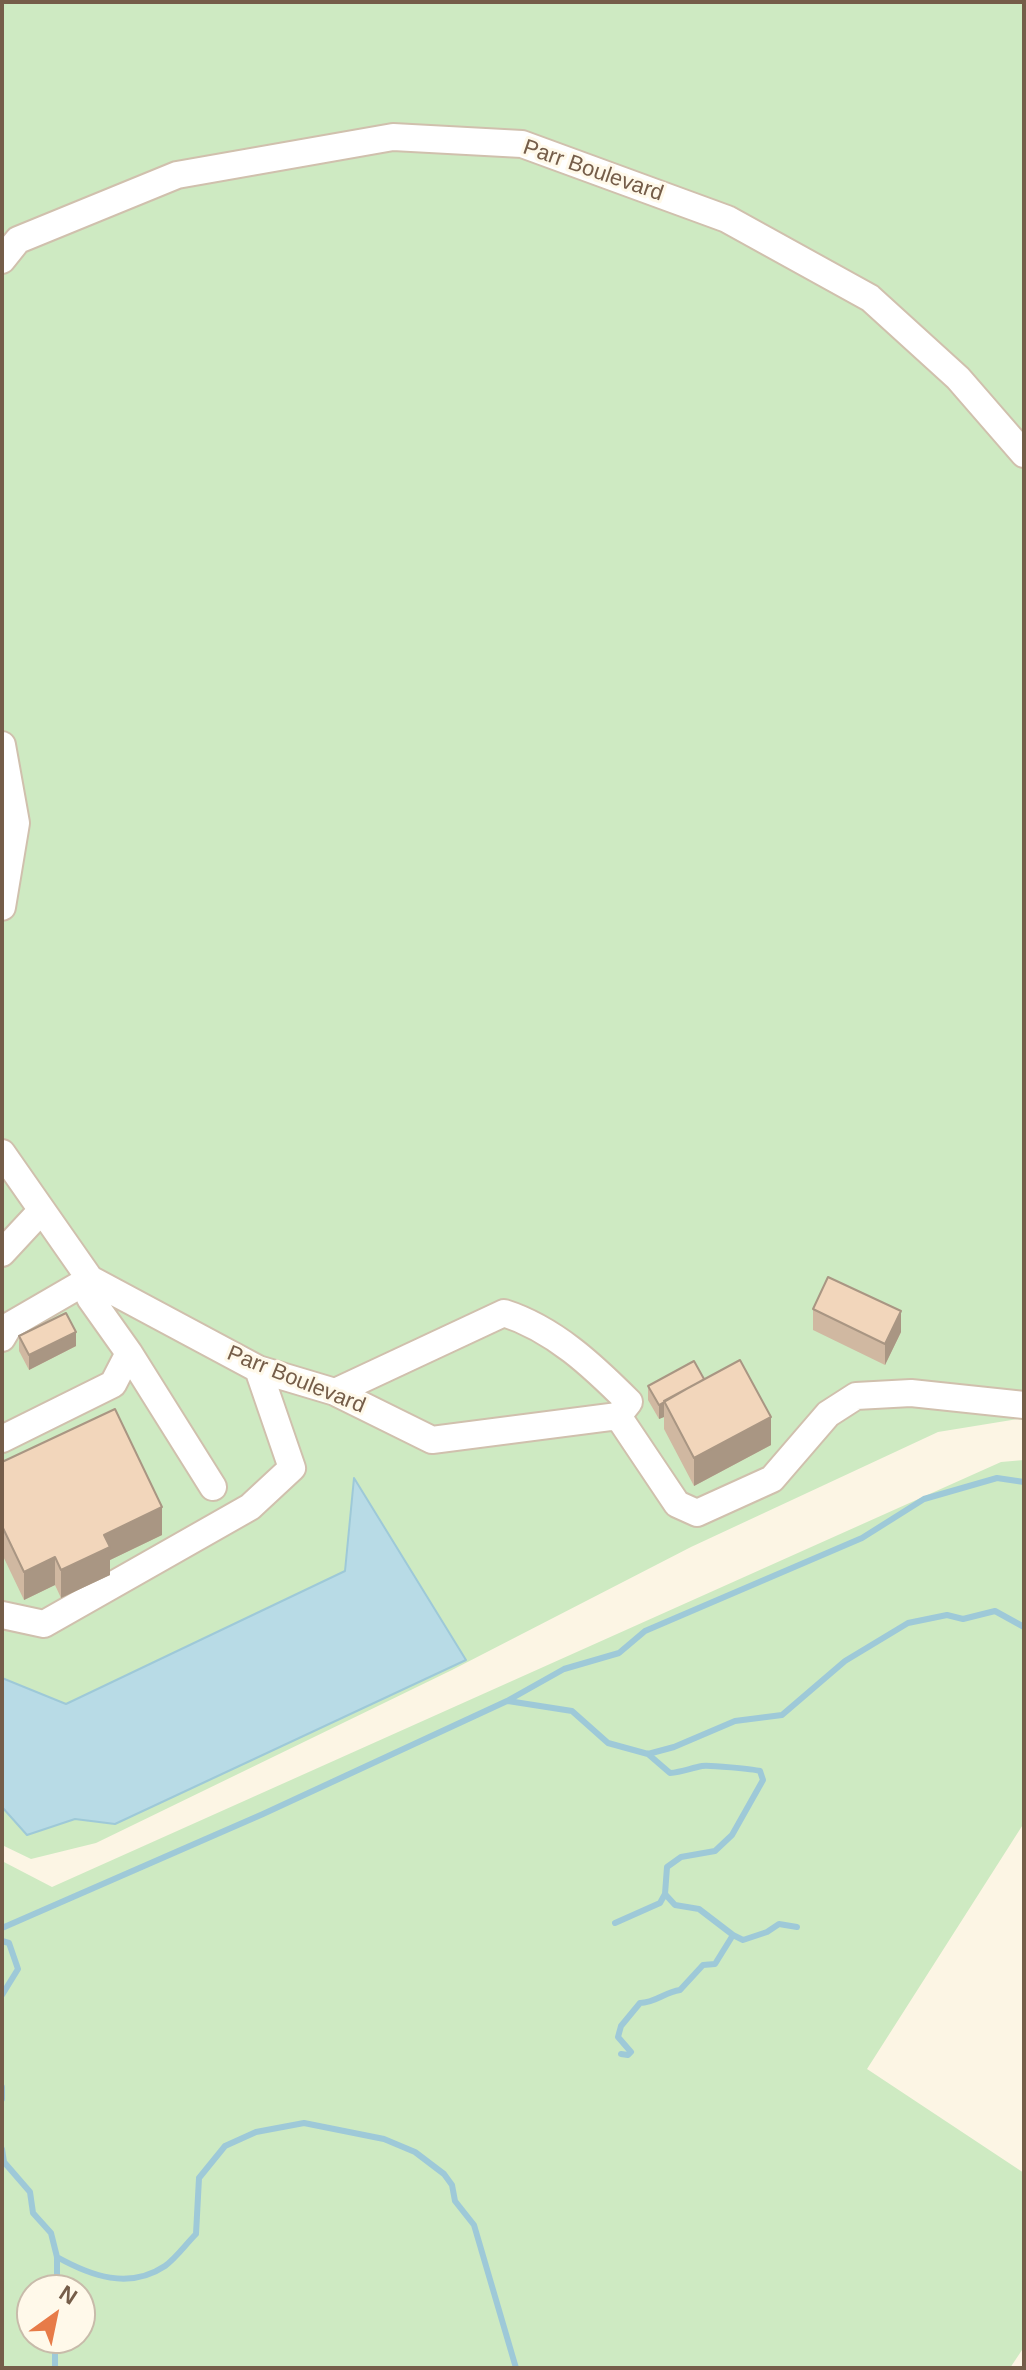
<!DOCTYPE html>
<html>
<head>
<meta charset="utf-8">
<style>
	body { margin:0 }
	#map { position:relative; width:1026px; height:2370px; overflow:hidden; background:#fcf5e4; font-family:Helvetica,sans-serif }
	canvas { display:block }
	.frame { position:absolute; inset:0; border:4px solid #755d49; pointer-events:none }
	.north { position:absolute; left:16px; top:2274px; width:80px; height:80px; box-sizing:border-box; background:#fff9ea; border:2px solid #c8bbaa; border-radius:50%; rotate:33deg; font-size:22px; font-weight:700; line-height:32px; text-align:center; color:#755d49 }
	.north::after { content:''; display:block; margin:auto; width:28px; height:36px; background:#e77b48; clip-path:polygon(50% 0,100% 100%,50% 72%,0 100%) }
</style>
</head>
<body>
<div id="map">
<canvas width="1026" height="2370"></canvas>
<div class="frame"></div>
<div class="north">N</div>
</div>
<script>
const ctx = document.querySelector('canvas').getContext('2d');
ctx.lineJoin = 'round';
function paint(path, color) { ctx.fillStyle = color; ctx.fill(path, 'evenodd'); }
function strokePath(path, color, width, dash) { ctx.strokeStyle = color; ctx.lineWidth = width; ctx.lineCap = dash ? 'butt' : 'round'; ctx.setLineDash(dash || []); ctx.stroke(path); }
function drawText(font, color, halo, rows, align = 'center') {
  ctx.font = font + ' Helvetica,sans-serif'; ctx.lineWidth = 6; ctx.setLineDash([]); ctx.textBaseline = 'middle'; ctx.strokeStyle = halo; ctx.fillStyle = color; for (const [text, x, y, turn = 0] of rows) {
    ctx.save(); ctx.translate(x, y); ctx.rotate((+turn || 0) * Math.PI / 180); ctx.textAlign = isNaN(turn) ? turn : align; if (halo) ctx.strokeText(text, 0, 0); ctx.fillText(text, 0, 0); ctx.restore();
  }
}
const green = new Path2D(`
	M 2,2 L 1024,2 L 1024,1418 L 938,1432 L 691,1547 L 452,1670 L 96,1843 L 31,1859 L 2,1845 Z
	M 1024,1460 L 1024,1823 L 867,2069 L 1024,2173 L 1024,2347 L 1010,2368 L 2,2368 L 2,1861 L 52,1887 L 1001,1462 ZM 32,2290 L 80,2290 L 80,2338 L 32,2338 Z`);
const water = new Path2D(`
	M 354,1478 L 466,1660 L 115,1824 L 75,1819 L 27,1835 L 2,1807 L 2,1678 L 66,1704 L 345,1571 Z`);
const stream = new Path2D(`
	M 508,1701 L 572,1711 L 608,1743 L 648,1754 L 674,1747 L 735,1721 L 782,1715 L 845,1661 L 908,1623 L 947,1615 L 963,1619 L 995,1611 L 1024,1627
	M 615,1923 L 660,1903 L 665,1894
	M 2,1928 L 263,1814 L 507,1701 L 564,1669 L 619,1653 L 645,1631 L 862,1538 L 924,1499 L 997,1478 L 1024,1482
	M 733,1935 L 743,1940 L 767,1932 L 779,1924 L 797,1927
	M 2,1941 L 9,1943 L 18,1969 L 2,1995
	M 621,2054 L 628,2055 L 631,2052 L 618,2037 L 621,2026 L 640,2003 C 655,2003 665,1992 680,1990 L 703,1965 L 715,1964 L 733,1935 L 699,1909 L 675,1905 L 665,1894 L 667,1867 L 681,1857 L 715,1851 L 732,1835 L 763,1780 L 760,1771 C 753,1769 709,1765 702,1766 C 691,1768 682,1772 670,1773 L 648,1754
	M 2,2087 L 2,2099
	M 2,2149 L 4,2162 L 30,2192 L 33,2213 L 51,2233 L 57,2257 L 57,2290
	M 57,2257 C 91,2276 129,2290 165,2266 C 176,2258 186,2244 196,2234 L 199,2178 L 225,2146 L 256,2132 L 304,2123 L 384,2139 L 415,2152 L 444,2174 L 452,2185 L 455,2201 L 474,2225 L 516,2368
	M 55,2368 L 55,2338`);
const minor = new Path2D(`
	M 2,260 L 18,240 L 177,175 L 393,137 L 522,144 L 727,219 L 870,298 L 958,378 L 1024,454
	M 2,745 L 16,823 L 2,907
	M 2,1153 L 90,1279 L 258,1369 L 335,1392 L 432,1440 L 618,1416
	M 2,1253 L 41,1211
	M 2,1338 L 9,1326 L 90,1279
	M 129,1353 L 213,1487
	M 335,1392 L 504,1313 C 554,1329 593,1366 629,1402 L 618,1416
	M 618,1416 L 677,1504 L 697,1513 L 772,1479 L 828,1414 L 856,1396 L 911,1393 L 1024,1405
	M 2,1439 L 113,1384 L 129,1353 L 90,1298 L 90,1279
	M 2,1615 L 44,1624 L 250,1507 L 292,1468 L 258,1369`);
const wall = new Path2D(`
	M 813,1309 L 901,1332 L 885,1365 L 813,1330 Z
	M 19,1336 L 76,1346 L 29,1370 L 19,1351 Z
	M 704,1379 L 771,1445 L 694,1486 L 664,1429 L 664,1417 L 659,1419 L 648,1400 L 648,1386 Z
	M 2,1462 L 162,1535 L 110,1560 L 110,1575 L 61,1598 L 55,1585 L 24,1600 L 2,1554 Z`);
const shadedWall = new Path2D(`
	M 901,1311 L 901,1332 L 885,1365 L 885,1344 Z
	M 76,1332 L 76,1346 L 29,1370 L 29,1355 Z
	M 664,1402 L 664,1417 L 659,1419 L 659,1405 Z
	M 771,1417 L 771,1445 L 694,1486 L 694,1458 Z
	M 162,1507 L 162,1535 L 110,1560 L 110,1575 L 61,1598 L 61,1570 L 104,1535 Z
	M 55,1557 L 55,1585 L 24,1600 L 24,1572 Z`);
const building = new Path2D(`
	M 828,1277 L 901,1311 L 885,1344 L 813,1309 Z
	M 66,1313 L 76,1332 L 29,1355 L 19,1336 Z
	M 740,1360 L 771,1417 L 694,1458 L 664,1401 Z
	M 694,1361 L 704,1379 L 659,1405 L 648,1386 Z
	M 115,1409 L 162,1507 L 104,1535 L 110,1547 L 61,1570 L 55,1557 L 24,1572 L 2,1526 L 2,1462 Z`);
const streetNames = [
	["Parr Boulevard",593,171,19],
	["Parr Boulevard",296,1380,22]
];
paint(green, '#ceeac2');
paint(water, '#b8dbe6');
strokePath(water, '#9ec9d8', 2);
strokePath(stream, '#9ec9d8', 6);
strokePath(minor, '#d0c0ad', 30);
strokePath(minor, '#fff', 26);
paint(wall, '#d0b8a1');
paint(shadedWall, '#a99683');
paint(building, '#f2d6bb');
strokePath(building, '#a99683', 2);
drawText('22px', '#755d49', '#fff9ea', streetNames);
</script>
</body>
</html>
